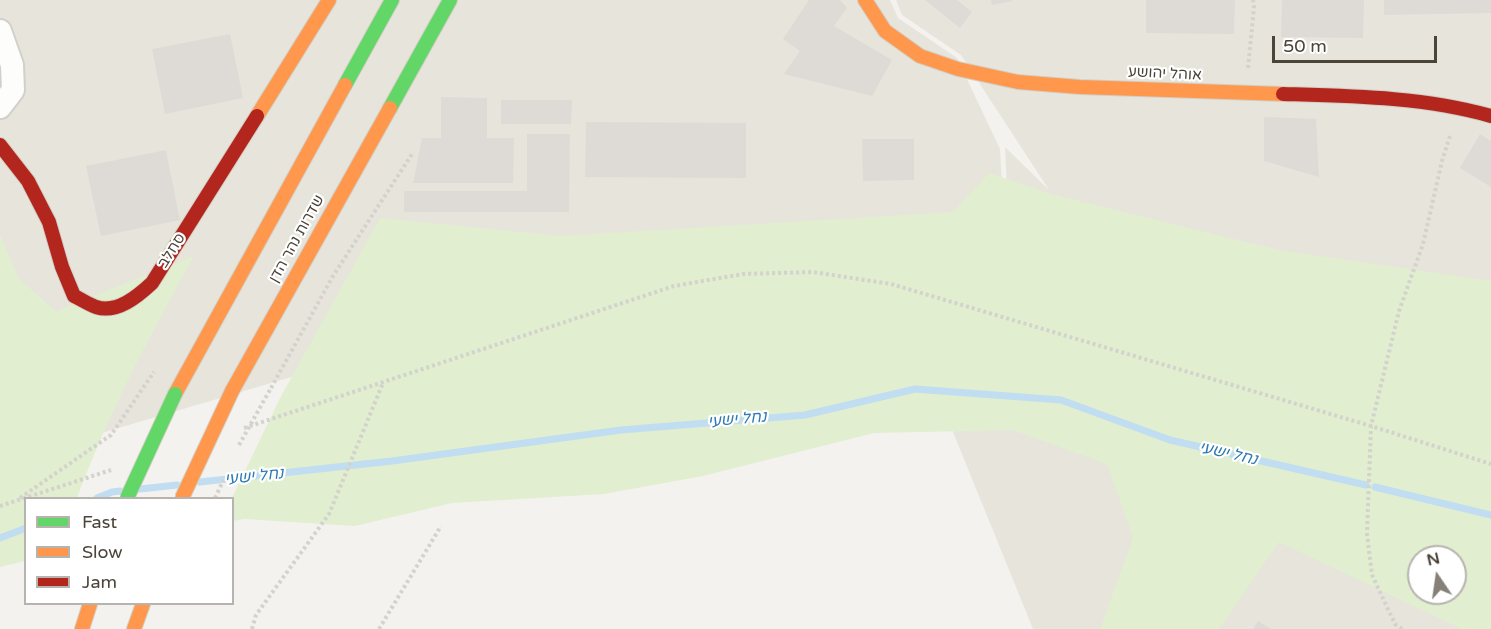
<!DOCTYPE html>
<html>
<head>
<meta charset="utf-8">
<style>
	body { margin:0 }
	#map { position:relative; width:1491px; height:629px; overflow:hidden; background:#f4f2ee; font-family:"Varela Round",sans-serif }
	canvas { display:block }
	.legend { position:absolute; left:24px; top:497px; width:210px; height:108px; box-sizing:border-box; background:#fff; border:2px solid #b7b4b0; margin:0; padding:8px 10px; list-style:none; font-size:18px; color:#4b4439 }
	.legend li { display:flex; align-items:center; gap:12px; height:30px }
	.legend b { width:30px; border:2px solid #b7b4b0 }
	.north { position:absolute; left:1407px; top:545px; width:60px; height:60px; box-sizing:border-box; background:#fff; border:2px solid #b7b4b0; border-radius:50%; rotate:347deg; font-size:16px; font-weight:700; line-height:24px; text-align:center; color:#4b4439 }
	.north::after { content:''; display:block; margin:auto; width:21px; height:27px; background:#868178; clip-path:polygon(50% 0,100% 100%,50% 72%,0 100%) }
	.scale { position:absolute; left:1272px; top:36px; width:165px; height:27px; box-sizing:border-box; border:3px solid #4b4439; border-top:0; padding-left:8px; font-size:18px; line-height:21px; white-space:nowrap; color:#4b4439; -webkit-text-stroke:4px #fff; paint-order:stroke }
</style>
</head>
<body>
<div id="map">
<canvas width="1491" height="629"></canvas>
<ul class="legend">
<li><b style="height:8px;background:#63d668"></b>Fast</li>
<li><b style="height:8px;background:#ff974d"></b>Slow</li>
<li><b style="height:8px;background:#b3261e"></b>Jam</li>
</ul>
<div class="north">N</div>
<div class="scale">50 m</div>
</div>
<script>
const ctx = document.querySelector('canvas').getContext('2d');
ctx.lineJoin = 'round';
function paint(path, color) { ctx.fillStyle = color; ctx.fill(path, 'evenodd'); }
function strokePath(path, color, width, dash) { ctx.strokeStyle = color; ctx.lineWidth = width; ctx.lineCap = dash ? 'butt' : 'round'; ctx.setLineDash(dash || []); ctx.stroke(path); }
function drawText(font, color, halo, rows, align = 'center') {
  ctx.font = font + ' "Varela Round",Heebo,sans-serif'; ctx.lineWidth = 4.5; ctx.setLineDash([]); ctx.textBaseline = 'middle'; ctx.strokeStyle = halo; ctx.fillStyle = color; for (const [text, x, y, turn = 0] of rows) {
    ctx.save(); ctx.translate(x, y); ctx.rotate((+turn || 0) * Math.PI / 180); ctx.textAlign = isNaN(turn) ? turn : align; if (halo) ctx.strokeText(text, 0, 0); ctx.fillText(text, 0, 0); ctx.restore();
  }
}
const residential = new Path2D(`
	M 0,0 L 890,0 L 898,18 L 957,58 L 1000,149 L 1005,240 L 576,293 L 0,463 Z
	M 896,0 L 1491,0 L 1491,629 L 1033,629 L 923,358 L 1010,254 L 1005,147 L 1049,190 L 961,55 L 902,15 ZM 1419,557 L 1455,557 L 1455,593 L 1419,593 Z`);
const green = new Path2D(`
	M 989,173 L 1051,194 L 1279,250 L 1491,281 L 1491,629 L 1462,629 L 1279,542 L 1219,629 L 1100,629 L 1133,538 L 1107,464 L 1013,430 L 874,433 L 703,476 L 604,494 L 452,503 L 355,526 L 244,519 L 233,521 L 232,498 L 280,398 L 380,218 L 560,236 L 953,212 ZM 1419,557 L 1455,557 L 1455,593 L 1419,593 Z
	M 0,234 L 19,279 L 56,311 L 194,256 C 150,335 108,414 77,498 L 26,498 L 25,561 L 0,567 Z`);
const stream = new Path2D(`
	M 200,482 L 392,461 L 621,430 L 805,415 L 915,389 L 1061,400 L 1170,440 L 1366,485
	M 1375,487 L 1491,515
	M 140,489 L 177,485
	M 97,498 L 112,492 L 120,491
	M 0,538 L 26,528`);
const building = new Path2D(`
	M 809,0 L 840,0 L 847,8 L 834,26 L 892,60 L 872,96 L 784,74 L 800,51 L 783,39 Z
	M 925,0 L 957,0 L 972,12 L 960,28 Z
	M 991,0 L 1012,0 L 1012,1 L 992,5 Z
	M 1146,0 L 1235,0 L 1234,34 L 1146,33 Z
	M 1282,0 L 1364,0 L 1363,38 L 1281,37 Z
	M 1384,0 L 1491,0 L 1491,13 L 1384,15 Z
	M 230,34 L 243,98 L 165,114 L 152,49 Z
	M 441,97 L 487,98 L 487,138 L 514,138 L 513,183 L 413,183 L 422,138 L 441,138 Z
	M 501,100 L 572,100 L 571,124 L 501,124 Z
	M 1264,117 L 1316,119 L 1319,177 L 1264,161 Z
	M 586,122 L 746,123 L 746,178 L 585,177 Z
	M 527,134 L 570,134 L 569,212 L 404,212 L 404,191 L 527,191 Z
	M 1480,134 L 1491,141 L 1491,187 L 1460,168 Z
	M 862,139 L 914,139 L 914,180 L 863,181 Z
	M 166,150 L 180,220 L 101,236 L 86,166 Z
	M 1258,621 L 1271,629 L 1253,629 Z`);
const path = new Path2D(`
	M 1248,68 L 1254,7 L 1253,0
	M 271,388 L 333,276 L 412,154
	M 244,428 L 674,286 L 743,274 L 813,272 L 891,284 L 1371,426 L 1491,464
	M 20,498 L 111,435 L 154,372
	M 0,506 L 111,470
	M 252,629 L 256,615 L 329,514 L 383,383
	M 379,629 L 441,526
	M 1402,629 L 1395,624 L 1372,575 L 1367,534 L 1371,426 L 1399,311 L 1423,244 L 1442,161 L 1451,133`);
const street = new Path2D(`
	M 0,31 L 12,65 L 13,90 L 0,107`);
const fast = new Path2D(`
	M 345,85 L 392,0
	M 390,108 L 450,0`);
const slow = new Path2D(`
	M 865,0 L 885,31 L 920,56 L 958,69 L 1018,82 L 1080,87 L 1283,94
	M 257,116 L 329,0
	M 232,391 L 390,108
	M 175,394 L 345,85
	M 82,629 L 90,604
	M 134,629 L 143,604`);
const jam = new Path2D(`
	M 1283,94 C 1352,96 1424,97 1491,116
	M 0,145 L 28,181 L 49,222 L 62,267 L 74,296 C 81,299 88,304 96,307 C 117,314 138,296 152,283 L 257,116`);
const pathBridge = new Path2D(`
	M 239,445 L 271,388
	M 215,498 L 225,477`);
const fastBridge = new Path2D(`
	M 127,498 L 175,394`);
const slowBridge = new Path2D(`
	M 182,498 L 232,391`);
const streetNames = [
	["אוהל יהושע",1165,74,3],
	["שדרות נהר הדן",297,239,-61],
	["סחלב",172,251,-58]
];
const waterNames = [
	["נחל ישעי",737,420,-5],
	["נחל ישעי",1228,454,13],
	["נחל ישעי",254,477,-6]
];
paint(residential, '#e7e4dc');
paint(green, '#e1eecf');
strokePath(stream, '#c0ddf1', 7);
paint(building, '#dedbd6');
strokePath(street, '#d2d0cb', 26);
strokePath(fast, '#d3cfc5', 16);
strokePath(slow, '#d3cfc5', 16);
strokePath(jam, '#d3cfc5', 16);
strokePath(path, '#d3d2cc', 4, [3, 3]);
strokePath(street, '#fdfdfc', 22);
strokePath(fast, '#63d668', 14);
strokePath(slow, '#ff974d', 14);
strokePath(jam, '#b3261e', 14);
strokePath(fastBridge, '#d3cfc5', 16, []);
strokePath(slowBridge, '#d3cfc5', 16, []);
strokePath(pathBridge, '#d3d2cc', 4, [3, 3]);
strokePath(fastBridge, '#63d668', 14);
strokePath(slowBridge, '#ff974d', 14);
drawText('15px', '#4b4439', '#fff', streetNames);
drawText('italic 16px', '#2e7ab2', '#fff', waterNames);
</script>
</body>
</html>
